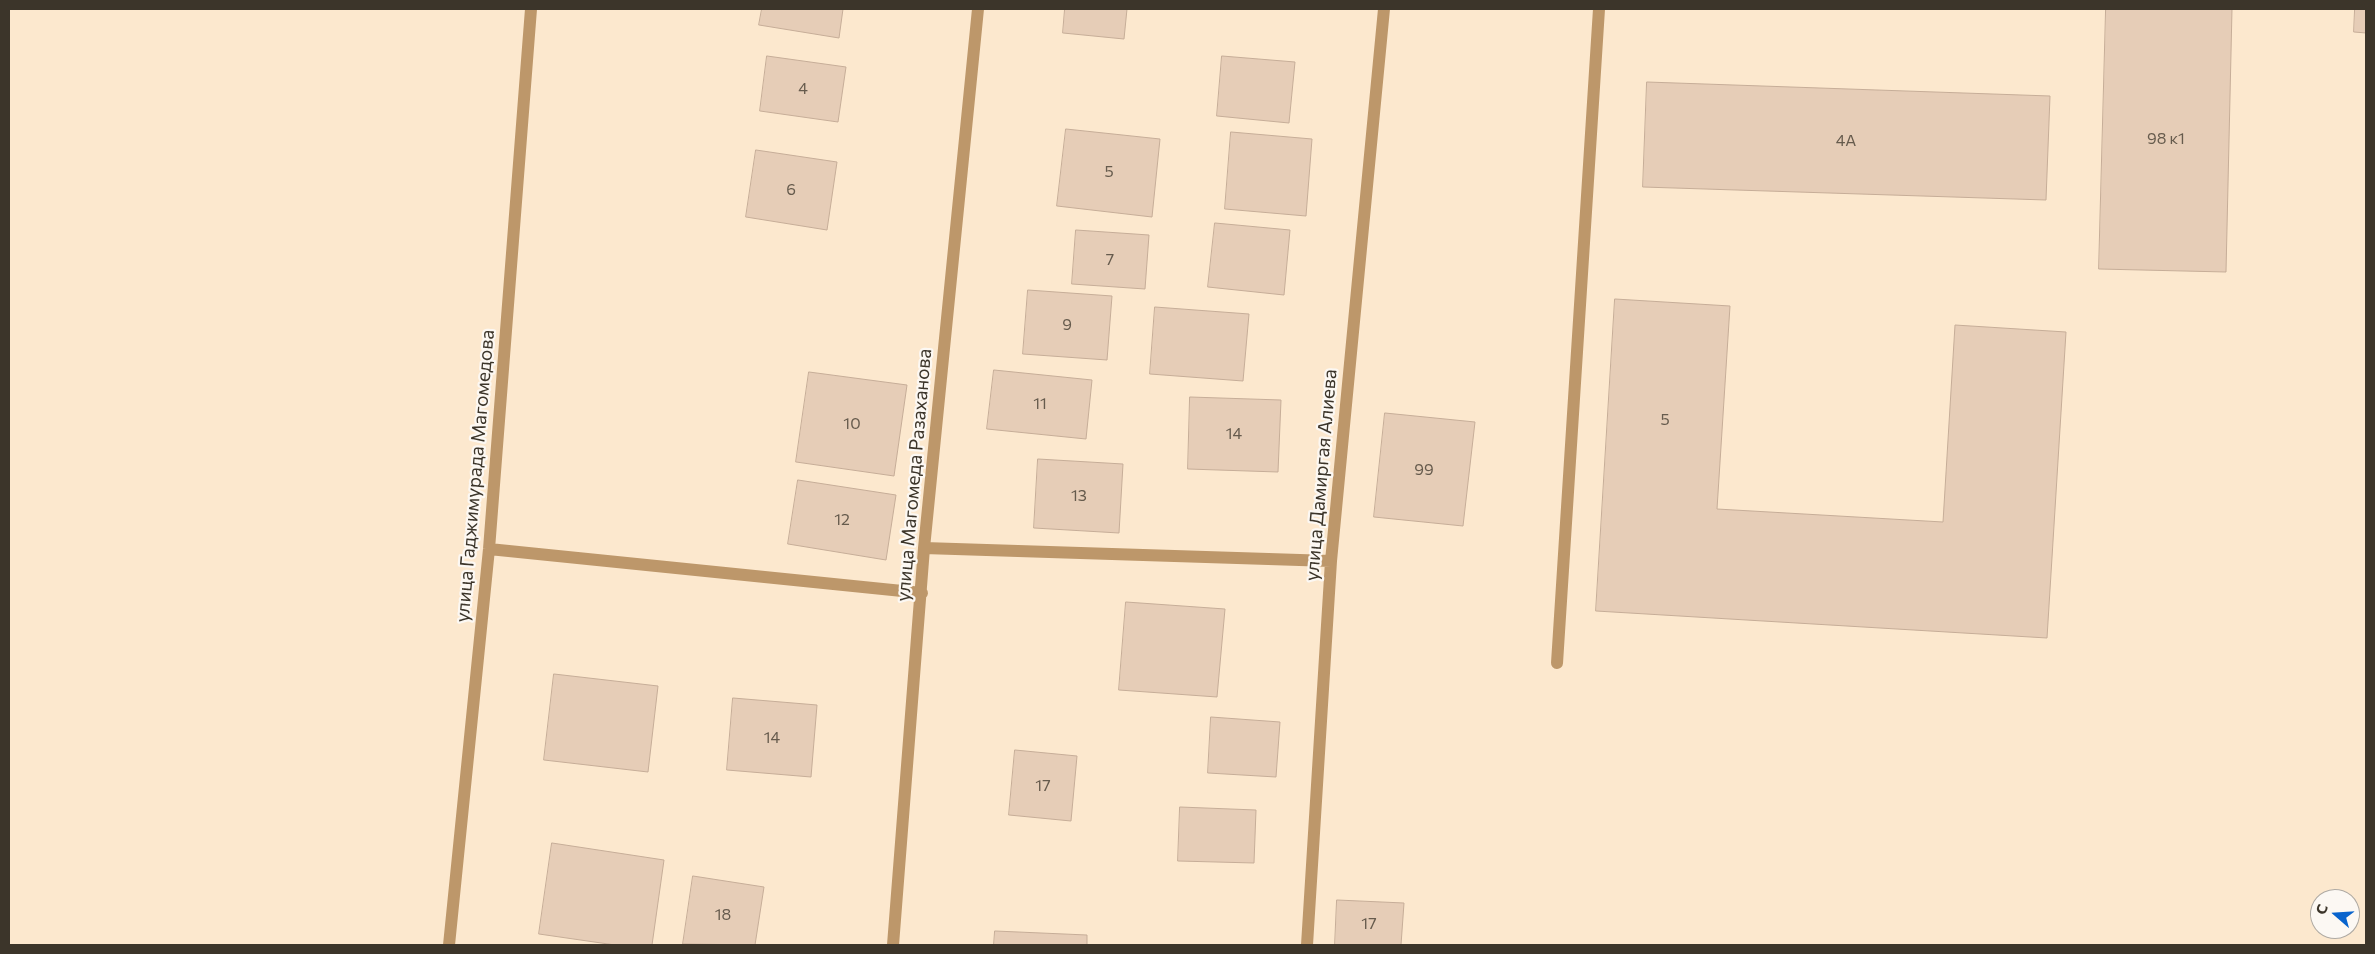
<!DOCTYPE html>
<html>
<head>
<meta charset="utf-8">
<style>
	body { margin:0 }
	#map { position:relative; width:2375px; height:954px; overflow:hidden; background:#fce8ce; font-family:Commissioner,sans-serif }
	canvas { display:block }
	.frame { position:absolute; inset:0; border:10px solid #3c352a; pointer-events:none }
	.north { position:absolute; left:2310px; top:889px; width:50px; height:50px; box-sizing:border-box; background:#fcf8f3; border:1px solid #afaaa3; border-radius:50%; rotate:289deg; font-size:14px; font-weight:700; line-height:20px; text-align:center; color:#3c352a }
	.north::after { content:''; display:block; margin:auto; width:18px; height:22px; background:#0964cd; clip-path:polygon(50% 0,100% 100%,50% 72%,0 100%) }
</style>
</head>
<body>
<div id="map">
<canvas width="2375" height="954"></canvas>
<div class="frame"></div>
<div class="north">С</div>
</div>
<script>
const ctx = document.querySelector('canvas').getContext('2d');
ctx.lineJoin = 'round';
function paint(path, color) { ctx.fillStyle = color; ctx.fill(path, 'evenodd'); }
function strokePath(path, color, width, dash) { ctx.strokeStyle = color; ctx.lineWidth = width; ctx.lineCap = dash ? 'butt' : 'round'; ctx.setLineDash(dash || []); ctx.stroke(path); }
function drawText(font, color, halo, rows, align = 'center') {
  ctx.font = font + ' Commissioner,sans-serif'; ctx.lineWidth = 4.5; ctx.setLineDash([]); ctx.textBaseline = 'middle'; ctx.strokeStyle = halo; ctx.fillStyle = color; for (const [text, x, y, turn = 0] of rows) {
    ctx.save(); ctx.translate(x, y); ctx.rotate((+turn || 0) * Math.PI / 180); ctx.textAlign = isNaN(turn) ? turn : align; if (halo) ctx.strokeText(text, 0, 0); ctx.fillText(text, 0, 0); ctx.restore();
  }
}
const building = new Path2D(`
	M 762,9 L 843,9 L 839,38 L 759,25 Z
	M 1065,9 L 1127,9 L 1124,39 L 1063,33 Z
	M 2106,9 L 2232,9 L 2226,272 L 2099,269 Z
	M 2355,9 L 2366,9 L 2366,33 L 2354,32 Z
	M 767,56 L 846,67 L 838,122 L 760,111 Z
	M 1222,56 L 1295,62 L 1289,123 L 1217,116 Z
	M 1647,82 L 2050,96 L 2046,200 L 1643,187 Z
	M 1066,129 L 1160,139 L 1152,217 L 1057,206 Z
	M 1231,132 L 1312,139 L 1306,216 L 1225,209 Z
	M 756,150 L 837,162 L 827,230 L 746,217 Z
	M 1215,223 L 1290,230 L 1284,295 L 1208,287 Z
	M 1076,230 L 1149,235 L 1145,289 L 1072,284 Z
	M 1028,290 L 1112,296 L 1107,360 L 1023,354 Z
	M 1615,299 L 1730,306 L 1717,509 L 1943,522 L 1955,325 L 2066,332 L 2047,638 L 1596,611 Z
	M 1155,307 L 1249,314 L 1243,381 L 1150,374 Z
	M 994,370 L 1092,380 L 1086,439 L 987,429 Z
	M 809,372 L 907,385 L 894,476 L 796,462 Z
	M 1190,397 L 1281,400 L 1278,472 L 1188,469 Z
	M 1385,413 L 1475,422 L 1463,526 L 1374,517 Z
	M 1038,459 L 1123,464 L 1119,533 L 1034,528 Z
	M 798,480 L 896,495 L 886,560 L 788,544 Z
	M 1126,602 L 1225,609 L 1217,697 L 1119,690 Z
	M 554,674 L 658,686 L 648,772 L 544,760 Z
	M 733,698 L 817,705 L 811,777 L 727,770 Z
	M 1211,717 L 1280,722 L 1276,777 L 1208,773 Z
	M 1015,750 L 1077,756 L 1071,821 L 1009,815 Z
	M 1180,807 L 1256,810 L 1254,863 L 1178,861 Z
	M 552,843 L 664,860 L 652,945 L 615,945 L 539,934 Z
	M 693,876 L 764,887 L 755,945 L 683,944 Z
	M 1337,900 L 1404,903 L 1401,945 L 1335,945 Z
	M 995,931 L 1087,935 L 1087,945 L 994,945 Z`);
const service = new Path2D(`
	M 1557,663 L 1599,9`);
const minor = new Path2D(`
	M 924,548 L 1331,561
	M 489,549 L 922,593
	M 449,945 L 489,549 L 531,9
	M 893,945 L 924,548 L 978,9
	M 1307,945 L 1331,561 L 1384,9`);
const numberNames = [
	["4",803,89],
	["98 к1",2166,139],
	["4А",1846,141],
	["5",1109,172],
	["6",791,190],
	["7",1110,260],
	["9",1067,325],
	["11",1040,404],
	["5",1665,420],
	["10",852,424],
	["14",1234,434],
	["99",1424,470],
	["13",1079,496],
	["12",842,520],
	["14",772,738],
	["17",1043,786],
	["18",723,915],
	["17",1369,924]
];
const streetNames = [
	["улица Магомеда Разаханова",914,475,-85],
	["улица Дамиргая Алиева",1321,475,-85],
	["улица Гаджимурада Магомедова",475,476,-85]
];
paint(building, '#e6cdb7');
strokePath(building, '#c6ad98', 1);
strokePath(service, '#bd976a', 12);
strokePath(minor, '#bd976a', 12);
drawText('16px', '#665b4d', null, numberNames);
drawText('19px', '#3c352a', '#fcf8f3', streetNames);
</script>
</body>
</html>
